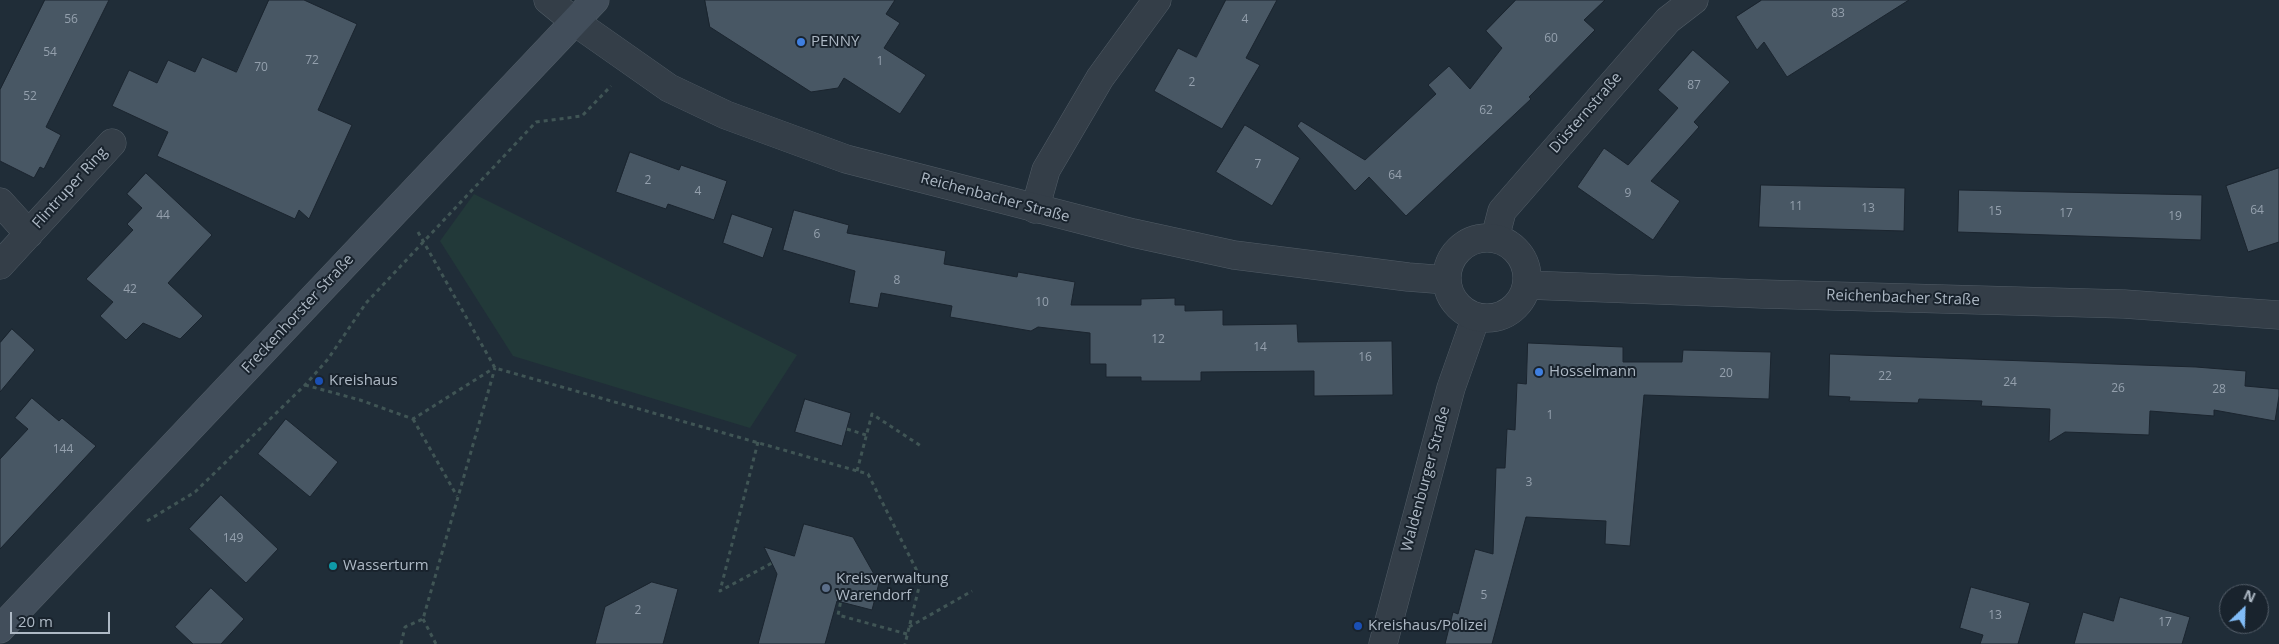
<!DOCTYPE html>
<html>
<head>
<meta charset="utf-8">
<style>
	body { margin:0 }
	#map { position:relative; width:2279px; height:644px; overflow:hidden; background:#202d38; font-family:"Open Sans",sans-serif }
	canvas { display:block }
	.north { position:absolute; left:2219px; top:584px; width:50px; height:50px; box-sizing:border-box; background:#19232d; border:1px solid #555f6a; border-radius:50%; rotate:24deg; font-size:14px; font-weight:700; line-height:20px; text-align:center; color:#aeb9c5 }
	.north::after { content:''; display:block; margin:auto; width:18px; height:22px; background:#81bcf7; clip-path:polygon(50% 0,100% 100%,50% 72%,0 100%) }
	.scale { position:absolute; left:10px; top:612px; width:100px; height:22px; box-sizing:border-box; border:2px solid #aeb9c5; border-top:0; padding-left:6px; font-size:15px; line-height:18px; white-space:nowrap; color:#aeb9c5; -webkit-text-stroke:4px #19232d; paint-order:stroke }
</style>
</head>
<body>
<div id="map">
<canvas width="2279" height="644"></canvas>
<div class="north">N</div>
<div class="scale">20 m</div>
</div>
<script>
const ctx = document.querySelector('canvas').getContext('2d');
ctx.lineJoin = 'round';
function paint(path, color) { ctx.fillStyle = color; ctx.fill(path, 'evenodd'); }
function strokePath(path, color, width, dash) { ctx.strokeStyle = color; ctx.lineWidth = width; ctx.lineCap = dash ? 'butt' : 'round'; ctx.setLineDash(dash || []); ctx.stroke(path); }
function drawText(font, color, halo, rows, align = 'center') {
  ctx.font = font + ' "Open Sans",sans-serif'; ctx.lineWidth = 4; ctx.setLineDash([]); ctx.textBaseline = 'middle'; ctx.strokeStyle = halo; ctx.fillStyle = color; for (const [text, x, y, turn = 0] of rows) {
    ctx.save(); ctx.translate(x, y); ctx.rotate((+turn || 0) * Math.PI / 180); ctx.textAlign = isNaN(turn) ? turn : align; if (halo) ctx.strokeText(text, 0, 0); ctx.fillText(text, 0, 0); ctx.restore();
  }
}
const green = new Path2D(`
	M 474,194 L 797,355 L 750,428 L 513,356 L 440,241 Z`);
const building = new Path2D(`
	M 45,0 L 109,0 L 46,127 L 61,135 L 44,169 L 40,167 L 34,178 L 0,161 L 0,90 Z
	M 269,0 L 304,0 L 357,24 L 318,110 L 352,125 L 309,219 L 299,210 L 295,219 L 157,156 L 168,132 L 112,106 L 129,70 L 157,83 L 168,60 L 195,72 L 202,57 L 236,72 Z
	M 705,0 L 895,0 L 886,14 L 900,23 L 884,48 L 926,75 L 900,114 L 844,78 L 838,88 L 811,92 L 710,27 Z
	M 1226,0 L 1277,0 L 1246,58 L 1260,65 L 1222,129 L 1154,91 L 1178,48 L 1196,57 Z
	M 1516,0 L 1605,0 L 1584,20 L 1595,30 L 1529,97 L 1531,99 L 1406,216 L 1369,177 L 1355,191 L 1297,126 L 1301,121 L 1365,160 L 1436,94 L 1428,85 L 1449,66 L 1470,89 L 1502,48 L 1486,31 Z
	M 1762,0 L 1909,0 L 1787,77 L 1764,42 L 1757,50 L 1736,17 Z
	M 1693,50 L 1730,82 L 1694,122 L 1699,127 L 1651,181 L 1680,201 L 1653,240 L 1577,187 L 1604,148 L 1628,165 L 1678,108 L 1658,90 Z
	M 1245,125 L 1300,158 L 1272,206 L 1216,172 Z
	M 630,152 L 679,170 L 681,165 L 727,181 L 714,220 L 668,204 L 666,209 L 616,192 Z
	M 2279,168 L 2279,242 L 2248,252 L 2226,186 Z
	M 146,173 L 212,235 L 168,283 L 203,316 L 180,339 L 143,323 L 126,340 L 100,316 L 113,302 L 86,279 L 133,230 L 127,224 L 142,208 L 127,194 Z
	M 1761,185 L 1905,188 L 1904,231 L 1759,227 Z
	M 1959,190 L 2202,195 L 2201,240 L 1958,232 Z
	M 794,210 L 849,225 L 847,233 L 946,251 L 944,264 L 1017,277 L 1018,272 L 1075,282 L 1071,305 L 1141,305 L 1141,299 L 1175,298 L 1175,305 L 1185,305 L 1185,311 L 1223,310 L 1223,325 L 1297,324 L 1298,342 L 1392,341 L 1393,395 L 1314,396 L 1314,371 L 1201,372 L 1201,381 L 1141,381 L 1141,377 L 1106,377 L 1106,364 L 1090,364 L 1090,333 L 1038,327 L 1031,331 L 950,317 L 952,306 L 881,293 L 878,308 L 849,303 L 855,271 L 783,250 Z
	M 732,214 L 773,228 L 763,258 L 723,243 Z
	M 12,329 L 35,350 L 0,392 L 0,343 Z
	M 1528,343 L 1623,347 L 1623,362 L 1682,362 L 1683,350 L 1771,352 L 1769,399 L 1644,395 L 1630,546 L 1605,544 L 1606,521 L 1526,517 L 1492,644 L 1445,644 L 1453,612 L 1458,614 L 1475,549 L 1493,554 L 1496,468 L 1505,468 L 1507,429 L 1515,430 L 1517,383 L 1526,384 Z
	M 1830,354 L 2196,367 L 2246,371 L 2245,386 L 2279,389 L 2279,396 L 2275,421 L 2214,410 L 2214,416 L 2150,411 L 2149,435 L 2065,432 L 2049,442 L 2050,409 L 1981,406 L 1982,401 L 1919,399 L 1918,403 L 1849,401 L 1850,397 L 1829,396 Z
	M 32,398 L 59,421 L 62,418 L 96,446 L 0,549 L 0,459 L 28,429 L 15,418 Z
	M 805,399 L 851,413 L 842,446 L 795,432 Z
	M 286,419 L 338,462 L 310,497 L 258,454 Z
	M 221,495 L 278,549 L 246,583 L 189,529 Z
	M 804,524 L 853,537 L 879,583 L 872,610 L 837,601 L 825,644 L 758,644 L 777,574 L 764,547 L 794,556 Z
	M 652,582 L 678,589 L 663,644 L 595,644 L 605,607 Z
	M 1971,587 L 2030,603 L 2018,644 L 1980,644 L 1983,635 L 1960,628 Z
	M 211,588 L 244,619 L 221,644 L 193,644 L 175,627 Z
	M 2120,597 L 2190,617 L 2182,644 L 2074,644 L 2083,612 L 2113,621 Z`);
const path = new Path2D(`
	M 418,232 L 495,368 L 868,474 L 921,579 L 905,644
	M 305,385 L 360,400 L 413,419 L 494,368
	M 413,419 L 457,496
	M 847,429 L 866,435
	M 758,442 L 720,591 L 772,563
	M 857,471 L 872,414 L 921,446
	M 147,521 L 195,492 L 305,385 L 328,359 L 366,303 L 536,122 L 582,116 L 611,86
	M 842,595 L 838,615 L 907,634
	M 423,619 L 436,644
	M 909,627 L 972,591
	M 401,644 L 405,627 L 423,619 L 495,368`);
const minor = new Path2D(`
	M 0,202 L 29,234
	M 1035,209 L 1046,170 L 1100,78 L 1157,0
	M 1495,238 L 1502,211 L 1668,20 L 1694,0
	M 0,265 L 112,143
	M 1383,644 L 1451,388 L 1476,317`);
const tertiary = new Path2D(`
	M 548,0 L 575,22 L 669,88 L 726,115 L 846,159 L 1133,233 L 1234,255 L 1408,277 L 1447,280
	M1447 278a40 40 0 1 1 80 0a40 40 0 1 1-80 0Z
	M 1527,285 L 1762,294 L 2124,304 L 2279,315`);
const secondary = new Path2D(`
	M 0,629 L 595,0`);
const markers = [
	[801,42,5,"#3f7fe0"],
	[1539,372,5,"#3f7fe0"],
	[319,381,5,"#1a4fb4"],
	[333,566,5,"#0f9aa8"],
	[826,588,5,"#5c6f8a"],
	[1358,626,5,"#1a4fb4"]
];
const numberNames = [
	["83",1838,14],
	["56",71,20],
	["4",1245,20],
	["60",1551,39],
	["54",50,53],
	["72",312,61],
	["1",880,62],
	["70",261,68],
	["2",1192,83],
	["87",1694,86],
	["52",30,97],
	["62",1486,111],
	["7",1258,165],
	["64",1395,176],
	["2",648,181],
	["4",698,192],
	["9",1628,194],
	["11",1796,207],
	["13",1868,209],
	["64",2257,211],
	["15",1995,212],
	["17",2066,214],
	["44",163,216],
	["19",2175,217],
	["6",817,235],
	["8",897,281],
	["42",130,290],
	["10",1042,303],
	["12",1158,340],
	["14",1260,348],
	["16",1365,358],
	["20",1726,374],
	["22",1885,377],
	["24",2010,383],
	["26",2118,389],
	["28",2219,390],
	["1",1550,416],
	["144",63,450],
	["3",1529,483],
	["149",233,539],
	["5",1484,596],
	["2",638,611],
	["13",1995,616],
	["17",2165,623]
];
const poiNames = [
	["PENNY",811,42],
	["Hosselmann",1549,372],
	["Kreishaus",329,381],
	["Wasserturm",343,566],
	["Kreisverwaltung",836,579],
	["Warendorf",836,596],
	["Kreishaus/Polizei",1368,626]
];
const streetNames = [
	["Düsternstraße",1586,113,-49],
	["Flintruper Ring",70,188,-48],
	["Reichenbacher Straße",995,198,15],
	["Reichenbacher Straße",1903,298,2],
	["Freckenhorster Straße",298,314,-47],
	["Waldenburger Straße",1426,479,-75]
];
paint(green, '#223939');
paint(building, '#485764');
strokePath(building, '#1b252f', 1);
strokePath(minor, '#515c66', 29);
strokePath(tertiary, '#515c66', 29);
strokePath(secondary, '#515c66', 29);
strokePath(path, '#405555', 3, [4, 4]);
strokePath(minor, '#343e48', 28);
strokePath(tertiary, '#343e48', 28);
strokePath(secondary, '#424e5b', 28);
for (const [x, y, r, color] of markers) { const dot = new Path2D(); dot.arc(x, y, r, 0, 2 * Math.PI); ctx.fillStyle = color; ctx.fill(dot); strokePath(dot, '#19232d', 2); }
drawText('12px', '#94a0ad', null, numberNames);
drawText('15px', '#aeb9c5', '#19232d', poiNames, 'left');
drawText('15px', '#aeb9c5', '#19232d', streetNames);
</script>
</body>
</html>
